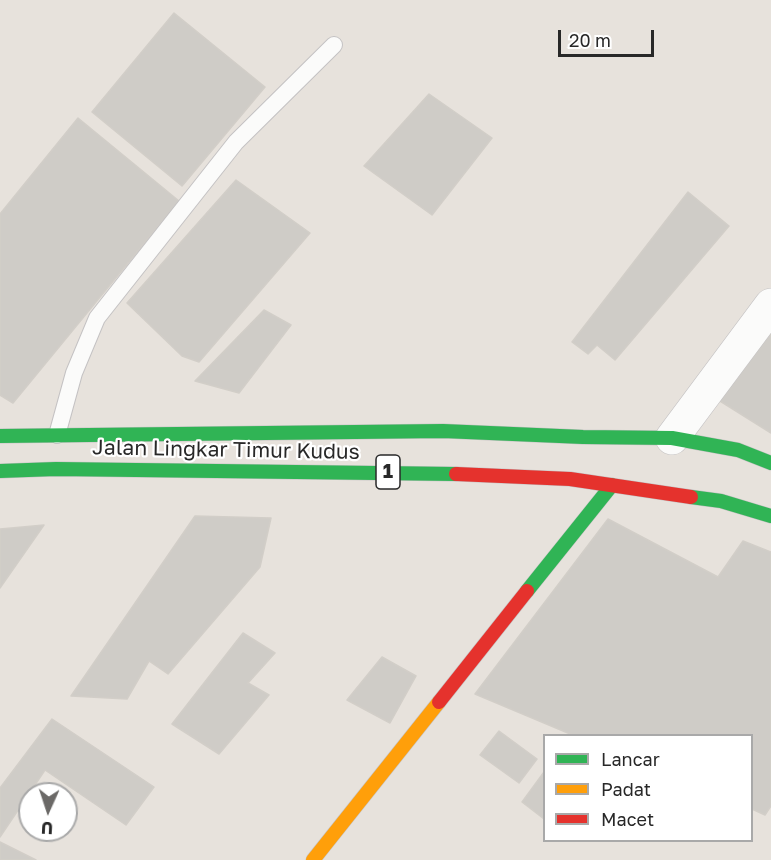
<!DOCTYPE html>
<html>
<head>
<meta charset="utf-8">
<style>
	body { margin:0 }
	#map { position:relative; width:771px; height:860px; overflow:hidden; background:#e7e2dc; font-family:"Golos Text",sans-serif }
	canvas { display:block }
	.legend { position:absolute; left:543px; top:734px; width:210px; height:108px; box-sizing:border-box; background:#fff; border:2px solid #a9a9a9; margin:0; padding:8px 10px; list-style:none; font-size:18px; color:#282828 }
	.legend li { display:flex; align-items:center; gap:12px; height:30px }
	.legend b { width:30px; border:2px solid #a9a9a9 }
	.north { position:absolute; left:18px; top:782px; width:60px; height:60px; box-sizing:border-box; background:#fff; border:2px solid #a9a9a9; border-radius:50%; rotate:183deg; font-size:16px; font-weight:700; line-height:24px; text-align:center; color:#282828 }
	.north::after { content:''; display:block; margin:auto; width:21px; height:27px; background:#6b6967; clip-path:polygon(50% 0,100% 100%,50% 72%,0 100%) }
	.scale { position:absolute; left:558px; top:30px; width:96px; height:27px; box-sizing:border-box; border:3px solid #282828; border-top:0; padding-left:8px; font-size:18px; line-height:21px; white-space:nowrap; color:#282828; -webkit-text-stroke:4px #fff; paint-order:stroke }
</style>
</head>
<body>
<div id="map">
<canvas width="771" height="860"></canvas>
<ul class="legend">
<li><b style="height:8px;background:#30b455"></b>Lancar</li>
<li><b style="height:8px;background:#ff9f0a"></b>Padat</li>
<li><b style="height:8px;background:#e5322d"></b>Macet</li>
</ul>
<div class="north">U</div>
<div class="scale">20 m</div>
</div>
<script>
const ctx = document.querySelector('canvas').getContext('2d');
ctx.lineJoin = 'round';
function paint(path, color) { ctx.fillStyle = color; ctx.fill(path, 'evenodd'); }
function strokePath(path, color, width, dash) { ctx.strokeStyle = color; ctx.lineWidth = width; ctx.lineCap = dash ? 'butt' : 'round'; ctx.setLineDash(dash || []); ctx.stroke(path); }
function drawText(font, color, halo, rows, align = 'center') {
  ctx.font = font + ' "Golos Text",sans-serif'; ctx.lineWidth = 4.5; ctx.setLineDash([]); ctx.textBaseline = 'middle'; ctx.strokeStyle = halo; ctx.fillStyle = color; for (const [text, x, y, turn = 0] of rows) {
    ctx.save(); ctx.translate(x, y); ctx.rotate((+turn || 0) * Math.PI / 180); ctx.textAlign = isNaN(turn) ? turn : align; if (halo) ctx.strokeText(text, 0, 0); ctx.fillText(text, 0, 0); ctx.restore();
  }
}
const building = new Path2D(`
	M 174,13 L 265,87 L 182,186 L 92,112 Z
	M 429,94 L 492,138 L 432,215 L 364,166 Z
	M 78,118 L 179,201 L 13,403 L 0,395 L 0,214 Z
	M 236,180 L 310,233 L 199,362 L 182,356 L 127,303 Z
	M 688,192 L 729,226 L 615,360 L 597,345 L 588,354 L 572,342 Z
	M 264,310 L 291,325 L 239,393 L 195,381 Z
	M 771,323 L 771,433 L 712,396 Z
	M 195,516 L 271,518 L 260,567 L 168,674 L 149,661 L 127,699 L 71,696 Z
	M 608,519 L 718,577 L 743,541 L 771,552 L 771,806 L 765,815 L 752,809 L 752,736 L 575,736 L 475,694 Z
	M 44,525 L 0,588 L 0,529 Z
	M 243,633 L 275,653 L 248,683 L 269,695 L 219,754 L 172,724 Z
	M 382,657 L 416,676 L 390,723 L 347,700 Z
	M 52,719 L 154,787 L 126,825 L 45,770 L 0,837 L 0,788 Z
	M 499,731 L 537,759 L 519,783 L 480,755 Z
	M 544,772 L 544,819 L 522,802 Z
	M 0,842 L 36,860 L 0,860 Z`);
const lane = new Path2D(`
	M 57,435 L 74,373 L 97,318 L 236,142 L 334,45`);
const street = new Path2D(`
	M 672,438 L 771,305`);
const fast = new Path2D(`
	M 0,436 L 443,431 L 583,437 L 672,438 L 738,450 L 771,463
	M 0,471 L 56,469 L 456,474
	M 691,497 L 721,501 L 771,516
	M 527,591 L 612,485`);
const slow = new Path2D(`
	M 313,860 L 439,702`);
const jam = new Path2D(`
	M 456,474 L 570,479 L 691,497
	M 439,702 L 527,591`);
const shields = [
	[388,472,24]
];
const shieldNames = [
	["1",388,472]
];
const streetNames = [
	["Jalan Lingkar Timur Kudus",226,450,1]
];
paint(building, '#cfccc7');
strokePath(building, '#d2cec8', 1.5);
strokePath(lane, '#c4c2c3', 18);
strokePath(street, '#c4c2c3', 34);
strokePath(fast, '#c4c2c3', 15);
strokePath(slow, '#c4c2c3', 15);
strokePath(jam, '#c4c2c3', 15);
strokePath(lane, '#fbfbfa', 16);
strokePath(street, '#fbfbfa', 33);
strokePath(fast, '#30b455', 14);
strokePath(slow, '#ff9f0a', 14);
strokePath(jam, '#e5322d', 14);
for (const [x, y, w] of shields) { const box = new Path2D(); box.roundRect(x - w / 2, y - 17, w, 34, 4.5); ctx.fillStyle = '#fff'; ctx.fill(box); strokePath(box, '#282828', 1.5); }
drawText('bold 20px', '#282828', null, shieldNames);
drawText('21px', '#282828', '#fff', streetNames);
</script>
</body>
</html>
